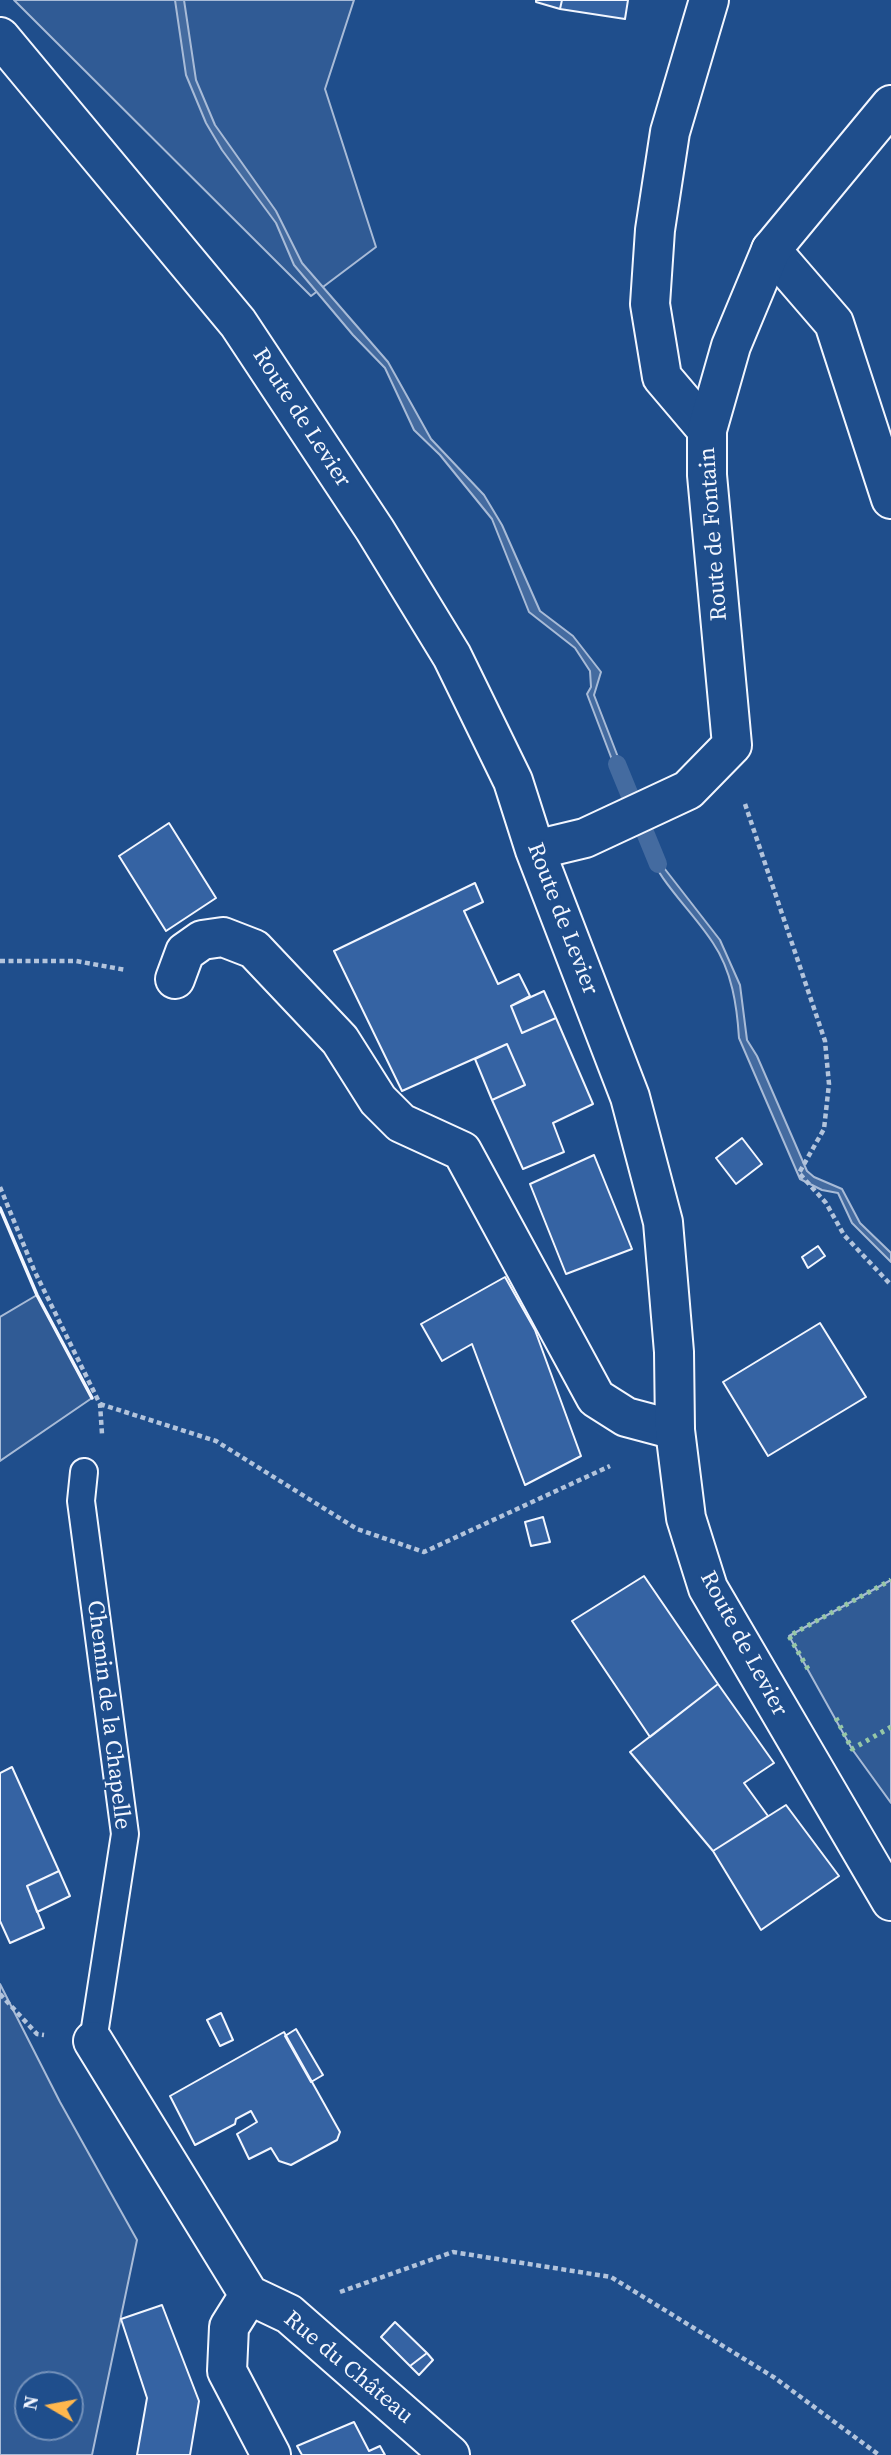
<!DOCTYPE html>
<html>
<head>
<meta charset="utf-8">
<style>
	body { margin:0 }
	#map { position:relative; width:891px; height:2455px; overflow:hidden; background:#1f4e8c; font-family:"Source Serif 4",serif }
	canvas { display:block }
	.north { position:absolute; left:14px; top:2371px; width:70px; height:70px; box-sizing:border-box; background:#1f4e8c; border:2px solid #7391ba; border-radius:50%; rotate:280deg; font-size:19px; font-weight:700; line-height:28px; text-align:center; color:#f2f6ff }
	.north::after { content:''; display:block; margin:auto; width:24px; height:32px; background:#ffb74d; clip-path:polygon(50% 0,100% 100%,50% 72%,0 100%) }
</style>
</head>
<body>
<div id="map">
<canvas width="891" height="2455"></canvas>
<div class="north">N</div>
</div>
<script>
const ctx = document.querySelector('canvas').getContext('2d');
ctx.lineJoin = 'round';
function paint(path, color) { ctx.fillStyle = color; ctx.fill(path, 'evenodd'); }
function strokePath(path, color, width, dash) { ctx.strokeStyle = color; ctx.lineWidth = width; ctx.lineCap = dash ? 'butt' : 'round'; ctx.setLineDash(dash || []); ctx.stroke(path); }
function drawText(font, color, halo, rows, align = 'center') {
  ctx.font = font + ' "Source Serif 4",serif'; ctx.lineWidth = 5; ctx.setLineDash([]); ctx.textBaseline = 'middle'; ctx.strokeStyle = halo; ctx.fillStyle = color; for (const [text, x, y, turn = 0] of rows) {
    ctx.save(); ctx.translate(x, y); ctx.rotate((+turn || 0) * Math.PI / 180); ctx.textAlign = isNaN(turn) ? turn : align; if (halo) ctx.strokeText(text, 0, 0); ctx.fillText(text, 0, 0); ctx.restore();
  }
}
const built = new Path2D(`
	M 14,0 L 354,0 L 325,89 L 376,247 L 311,296 Z
	M 37,1295 L 92,1398 L 0,1461 L 0,1317 Z
	M 891,1580 L 891,1803 L 852,1749 L 789,1636 Z
	M 0,1984 L 60,2102 L 137,2240 L 92,2455 L 0,2455 ZM 28,2385 L 70,2385 L 70,2427 L 28,2427 Z`);
const water = new Path2D(`
	M 175,0 L 184,0 L 196,80 L 215,125 L 276,211 L 302,263 L 388,362 L 431,439 L 484,495 L 502,525 L 540,611 L 573,636 L 601,672 L 594,695 L 628,783 L 622,786 L 587,694 L 591,687 L 590,671 L 575,648 L 529,612 L 492,519 L 440,455 L 414,430 L 385,368 L 353,335 L 294,265 L 276,223 L 222,150 L 206,123 L 186,75 Z
	M 650,842 L 661,864 L 720,940 L 740,985 L 747,1040 L 757,1056 L 807,1171 L 814,1177 L 842,1189 L 860,1223 L 891,1253 L 891,1262 L 852,1223 L 838,1193 L 822,1190 L 800,1179 L 739,1038 C 737,1006 732,971 713,943 C 691,909 659,883 645,844 Z`);
const stream = new Path2D(`
	M 617,764 L 658,864`);
const building = new Path2D(`
	M 536,0 L 562,0 L 560,9 L 536,2 Z
	M 562,0 L 628,0 L 625,19 L 560,9 Z
	M 169,823 L 216,898 L 166,931 L 119,856 Z
	M 475,883 L 483,902 L 464,911 L 498,984 L 519,974 L 530,996 L 511,1006 L 522,1033 L 556,1018 L 593,1104 L 553,1123 L 564,1152 L 523,1169 L 492,1100 L 525,1085 L 507,1044 L 402,1091 L 334,951 Z
	M 544,991 L 556,1018 L 522,1033 L 511,1006 Z
	M 507,1044 L 525,1085 L 492,1100 L 475,1059 Z
	M 742,1138 L 762,1164 L 736,1184 L 716,1158 Z
	M 594,1155 L 632,1249 L 566,1274 L 530,1184 Z
	M 818,1246 L 825,1256 L 808,1268 L 802,1257 Z
	M 505,1277 L 535,1330 L 581,1456 L 525,1485 L 472,1344 L 442,1361 L 421,1324 Z
	M 820,1323 L 866,1397 L 768,1456 L 723,1382 Z
	M 543,1517 L 550,1542 L 531,1546 L 525,1522 Z
	M 644,1576 L 718,1684 L 650,1737 L 572,1621 Z
	M 718,1684 L 774,1763 L 744,1783 L 768,1816 L 713,1851 L 630,1752 Z
	M 12,1767 L 59,1871 L 27,1886 L 44,1928 L 10,1943 L 0,1921 L 0,1773 Z
	M 786,1805 L 839,1876 L 761,1930 L 713,1851 Z
	M 59,1871 L 70,1896 L 37,1912 L 27,1886 Z
	M 221,2013 L 233,2040 L 220,2046 L 207,2020 Z
	M 296,2029 L 323,2075 L 311,2082 L 285,2036 Z
	M 284,2032 L 340,2132 L 337,2140 L 291,2165 L 279,2161 L 271,2148 L 249,2159 L 237,2134 L 257,2122 L 251,2111 L 236,2119 L 235,2124 L 195,2145 L 170,2096 Z
	M 162,2305 L 199,2401 L 190,2455 L 137,2455 L 147,2398 L 121,2319 Z
	M 395,2322 L 427,2353 L 410,2366 L 381,2337 Z
	M 427,2353 L 433,2360 L 419,2375 L 410,2366 Z
	M 354,2422 L 369,2451 L 380,2446 L 385,2455 L 302,2455 L 297,2446 Z`);
const path = new Path2D(`
	M 745,804 L 825,1041 L 829,1084 L 824,1129 L 799,1173 L 826,1203 L 844,1235 L 891,1285
	M 0,961 L 76,961 L 126,970
	M 0,1187 L 34,1270 L 100,1404 L 102,1434
	M 100,1404 L 216,1441 L 357,1529 L 424,1552 L 610,1466
	M 0,1994 L 37,2034 L 44,2035
	M 340,2292 L 453,2252 L 611,2277 L 775,2378 L 879,2455`);
const service = new Path2D(`
	M 84,1472 L 81,1501 L 125,1834 L 93,2041`);
const minor = new Path2D(`
	M 771,250 L 834,323 L 891,499
	M 707,430 L 662,377 L 650,304 L 655,230 L 670,132 L 709,0
	M 175,979 L 185,952 L 202,940 L 223,937 L 254,949 L 340,1040 L 378,1100 L 401,1123 L 462,1151 L 596,1398 L 626,1417 L 675,1430
	M 93,2041 L 249,2295
	M 249,2295 L 289,2314 L 450,2455
	M 249,2295 L 229,2327 L 227,2371 L 271,2455`);
const tertiary = new Path2D(`
	M 0,37 L 238,323 L 375,530 L 452,656 L 513,781 L 535,850 L 630,1097 L 663,1222 L 674,1352 L 675,1430 L 686,1518 L 708,1588 L 891,1901
	M 535,850 L 585,838 L 688,790 L 732,745 L 707,475 L 707,430 L 731,346 L 771,250 L 891,105`);
const hedge = new Path2D(`
	M 808,1669 L 789,1636 L 891,1580
	M 836,1718 L 852,1749 L 891,1727`);
const wall = new Path2D(`
	M 0,1208 L 37,1295 L 92,1398`);
const streetNames = [
	["Route de Levier",301,418,57],
	["Route de Fontain",714,534,-94],
	["Route de Levier",562,919,69],
	["Route de Levier",743,1644,62],
	["Chemin de la Chapelle",108,1715,83],
	["Rue du Château",348,2368,40]
];
paint(built, '#305b95');
strokePath(built, '#a8bbd7', 2);
paint(water, '#446ba0');
strokePath(water, '#a8bbd7', 2);
strokePath(stream, '#446ba0', 18);
paint(building, '#3563a3');
strokePath(building, '#f2f6ff', 2);
strokePath(service, '#f2f6ff', 30);
strokePath(minor, '#f2f6ff', 42);
strokePath(tertiary, '#f2f6ff', 42);
strokePath(path, '#b3c4dc', 4.5, [5, 3.5]);
strokePath(service, '#1f4e8c', 26);
strokePath(minor, '#1f4e8c', 38);
strokePath(tertiary, '#1f4e8c', 38);
strokePath(hedge, '#97c8a6', 5, [3.5, 5]);
strokePath(wall, '#f2f6ff', 3.5);
drawText('23px', '#f2f6ff', '#1f4e8c', streetNames);
</script>
</body>
</html>
